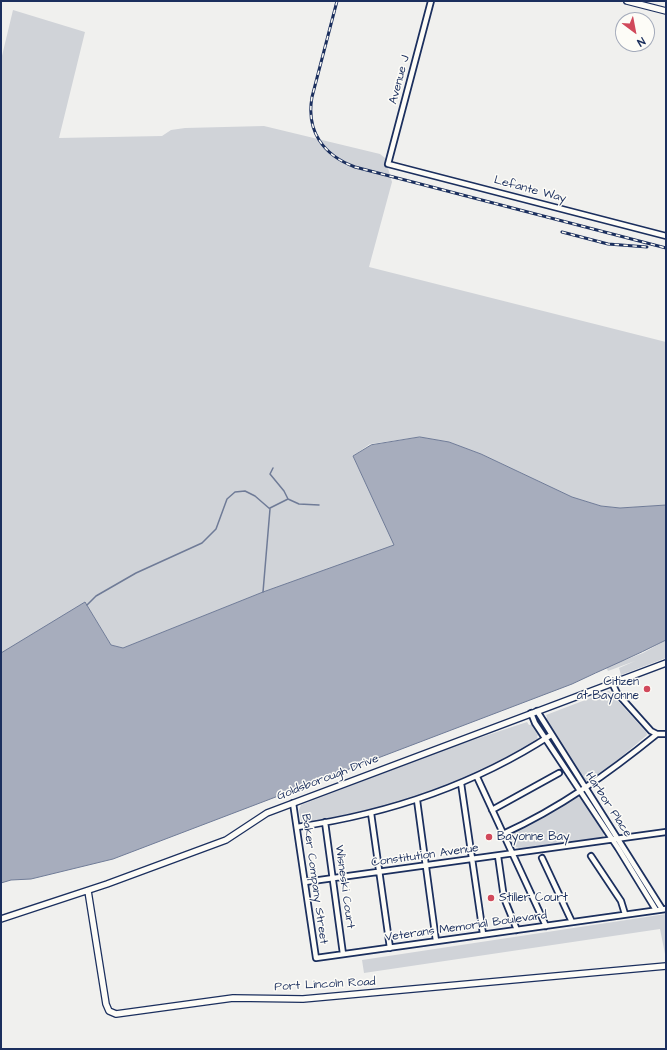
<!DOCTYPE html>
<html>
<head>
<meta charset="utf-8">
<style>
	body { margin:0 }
	#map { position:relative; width:667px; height:1050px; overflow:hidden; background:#f0f0ee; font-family:"Architects Daughter",sans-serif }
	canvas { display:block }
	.frame { position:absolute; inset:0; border:2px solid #1b2f5e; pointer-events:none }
	.north { position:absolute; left:615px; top:12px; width:40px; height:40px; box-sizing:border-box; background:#fdfcf7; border:1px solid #a3aaba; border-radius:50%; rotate:148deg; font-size:11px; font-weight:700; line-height:16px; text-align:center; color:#1b2f5e }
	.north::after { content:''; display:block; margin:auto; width:14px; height:18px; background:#d1495b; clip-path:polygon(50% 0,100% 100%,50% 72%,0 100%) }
</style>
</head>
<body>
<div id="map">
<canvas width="667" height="1050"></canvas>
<div class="frame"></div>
<div class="north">N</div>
</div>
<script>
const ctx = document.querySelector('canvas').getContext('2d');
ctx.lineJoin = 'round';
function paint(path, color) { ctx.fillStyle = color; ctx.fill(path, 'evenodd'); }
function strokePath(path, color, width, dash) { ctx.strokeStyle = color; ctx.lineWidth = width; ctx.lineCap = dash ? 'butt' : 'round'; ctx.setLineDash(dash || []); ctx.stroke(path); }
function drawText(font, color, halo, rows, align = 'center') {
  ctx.font = font + ' "Architects Daughter",sans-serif'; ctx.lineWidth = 3; ctx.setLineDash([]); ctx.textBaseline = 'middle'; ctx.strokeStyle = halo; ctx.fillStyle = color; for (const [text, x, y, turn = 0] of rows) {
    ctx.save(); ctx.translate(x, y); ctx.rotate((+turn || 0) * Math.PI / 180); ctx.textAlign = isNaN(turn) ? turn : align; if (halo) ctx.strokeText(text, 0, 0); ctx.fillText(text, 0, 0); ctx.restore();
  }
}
const green = new Path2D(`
	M 13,10 L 85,32 L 59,138 L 162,136 L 171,130 L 185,128 L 264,126 L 380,154 L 385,158 L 392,182 L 369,267 L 666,342 L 666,505 L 620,508 L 601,506 L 572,497 L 481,454 L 449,442 L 420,437 L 370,444 L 353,456 L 395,545 L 263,592 L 123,648 L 111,645 L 85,602 L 1,654 L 1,60 Z
	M 666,640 L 666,658 L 621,675 L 619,668 L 635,661 L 608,671 L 606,667 L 643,653 Z
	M 609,691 L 646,732 L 647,735 L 614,763 L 586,782 L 545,720 L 547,717 L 546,715 Z
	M 527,722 L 529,725 L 533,724 L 539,735 L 537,736 L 538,740 C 473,786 383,810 304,822 L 301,821 L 299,810 L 301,805 L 443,750 Z
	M 578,797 L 582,799 L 604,833 L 603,837 L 521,849 L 514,846 L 511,838 L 513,833 Z
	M 666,914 L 666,959 L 660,929 L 364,973 L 362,960 Z`);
const water = new Path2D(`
	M 420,437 L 449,442 L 481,454 L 572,497 L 601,506 L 620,508 L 666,505 L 666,640 C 635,656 603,669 572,684 L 113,859 L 31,879 L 11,880 L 1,883 L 1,653 L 85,602 L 111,645 L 123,648 L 263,592 L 394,545 L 353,456 L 371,445 Z`);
const stream = new Path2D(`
	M 273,468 L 270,474 L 284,491 L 288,499
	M 270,508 L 288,499 L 299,504 L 319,505
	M 87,605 L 96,596 L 136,573 L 202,543 L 216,529 L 227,499 L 235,492 L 245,491 L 255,496 L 270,509 L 263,592`);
const minor = new Path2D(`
	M 431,1 L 388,164 L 666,236
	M 612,683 L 617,693 L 651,731 L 657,734
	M 537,711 L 662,909
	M 531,713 L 535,723 L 618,848 L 656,910
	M 477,777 L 546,926
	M 461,783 L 483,934
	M 417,800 L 436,941
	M 293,803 L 316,958 L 666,909
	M 492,810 L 559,773
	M 371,813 L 390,948
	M 325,822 L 343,954
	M 297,827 C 388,814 474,785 551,735
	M 503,834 C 560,808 609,773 657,734 L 666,734
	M 498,856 L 504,898 L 517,930
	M 591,856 L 621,901 L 625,914
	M 542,858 L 572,922
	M 305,882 L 666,832`);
const tertiary = new Path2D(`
	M 627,1 L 666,11
	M 88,891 L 106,1004 L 109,1011 L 116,1014 L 233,998 L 303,999 L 666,966
	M 1,919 L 107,884 L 226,840 L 267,813 L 666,663`);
const rail = new Path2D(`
	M 337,1 L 312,97 C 306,131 323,155 355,167 L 666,248
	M 562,232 L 608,244 L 647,247`);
const markers = [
	[647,689,4,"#d1495b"],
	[489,837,4,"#d1495b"],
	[491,898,4,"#d1495b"]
];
const streetNames = [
	["Avenue J",400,80,-75],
	["Lefante Way",530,190,15],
	["Goldsborough Drive",328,778,-21],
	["Harbor Place",608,805,57],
	["Constitution Avenue",425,856,-8],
	["Baker Company Street",314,879,82],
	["Wisneski Court",344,887,82],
	["Veterans Memorial Boulevard",466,927,-8],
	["Port Lincoln Road",325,985,-3]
];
const poiNames = [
	["Citizen",639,682,"right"],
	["at Bayonne",639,696,"right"],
	["Bayonne Bay",497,837],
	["Stiller Court",499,898]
];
paint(green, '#d0d3d8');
paint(water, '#a7adbd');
strokePath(water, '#6f7b97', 1);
strokePath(stream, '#6f7b97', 1.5);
strokePath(minor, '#1b2f5e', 8);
strokePath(tertiary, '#1b2f5e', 8);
strokePath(minor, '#fdfcf7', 4.5);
strokePath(tertiary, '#fdfcf7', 5.5);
strokePath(rail, '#1b2f5e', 3);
strokePath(rail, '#fdfcf7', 1.5, [4.5]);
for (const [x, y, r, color] of markers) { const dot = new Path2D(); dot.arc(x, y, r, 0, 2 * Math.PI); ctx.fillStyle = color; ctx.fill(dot); strokePath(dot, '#fdfcf7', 1.5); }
drawText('12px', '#1b2f5e', '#fdfcf7', streetNames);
drawText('12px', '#1b2f5e', '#fdfcf7', poiNames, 'left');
</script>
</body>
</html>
